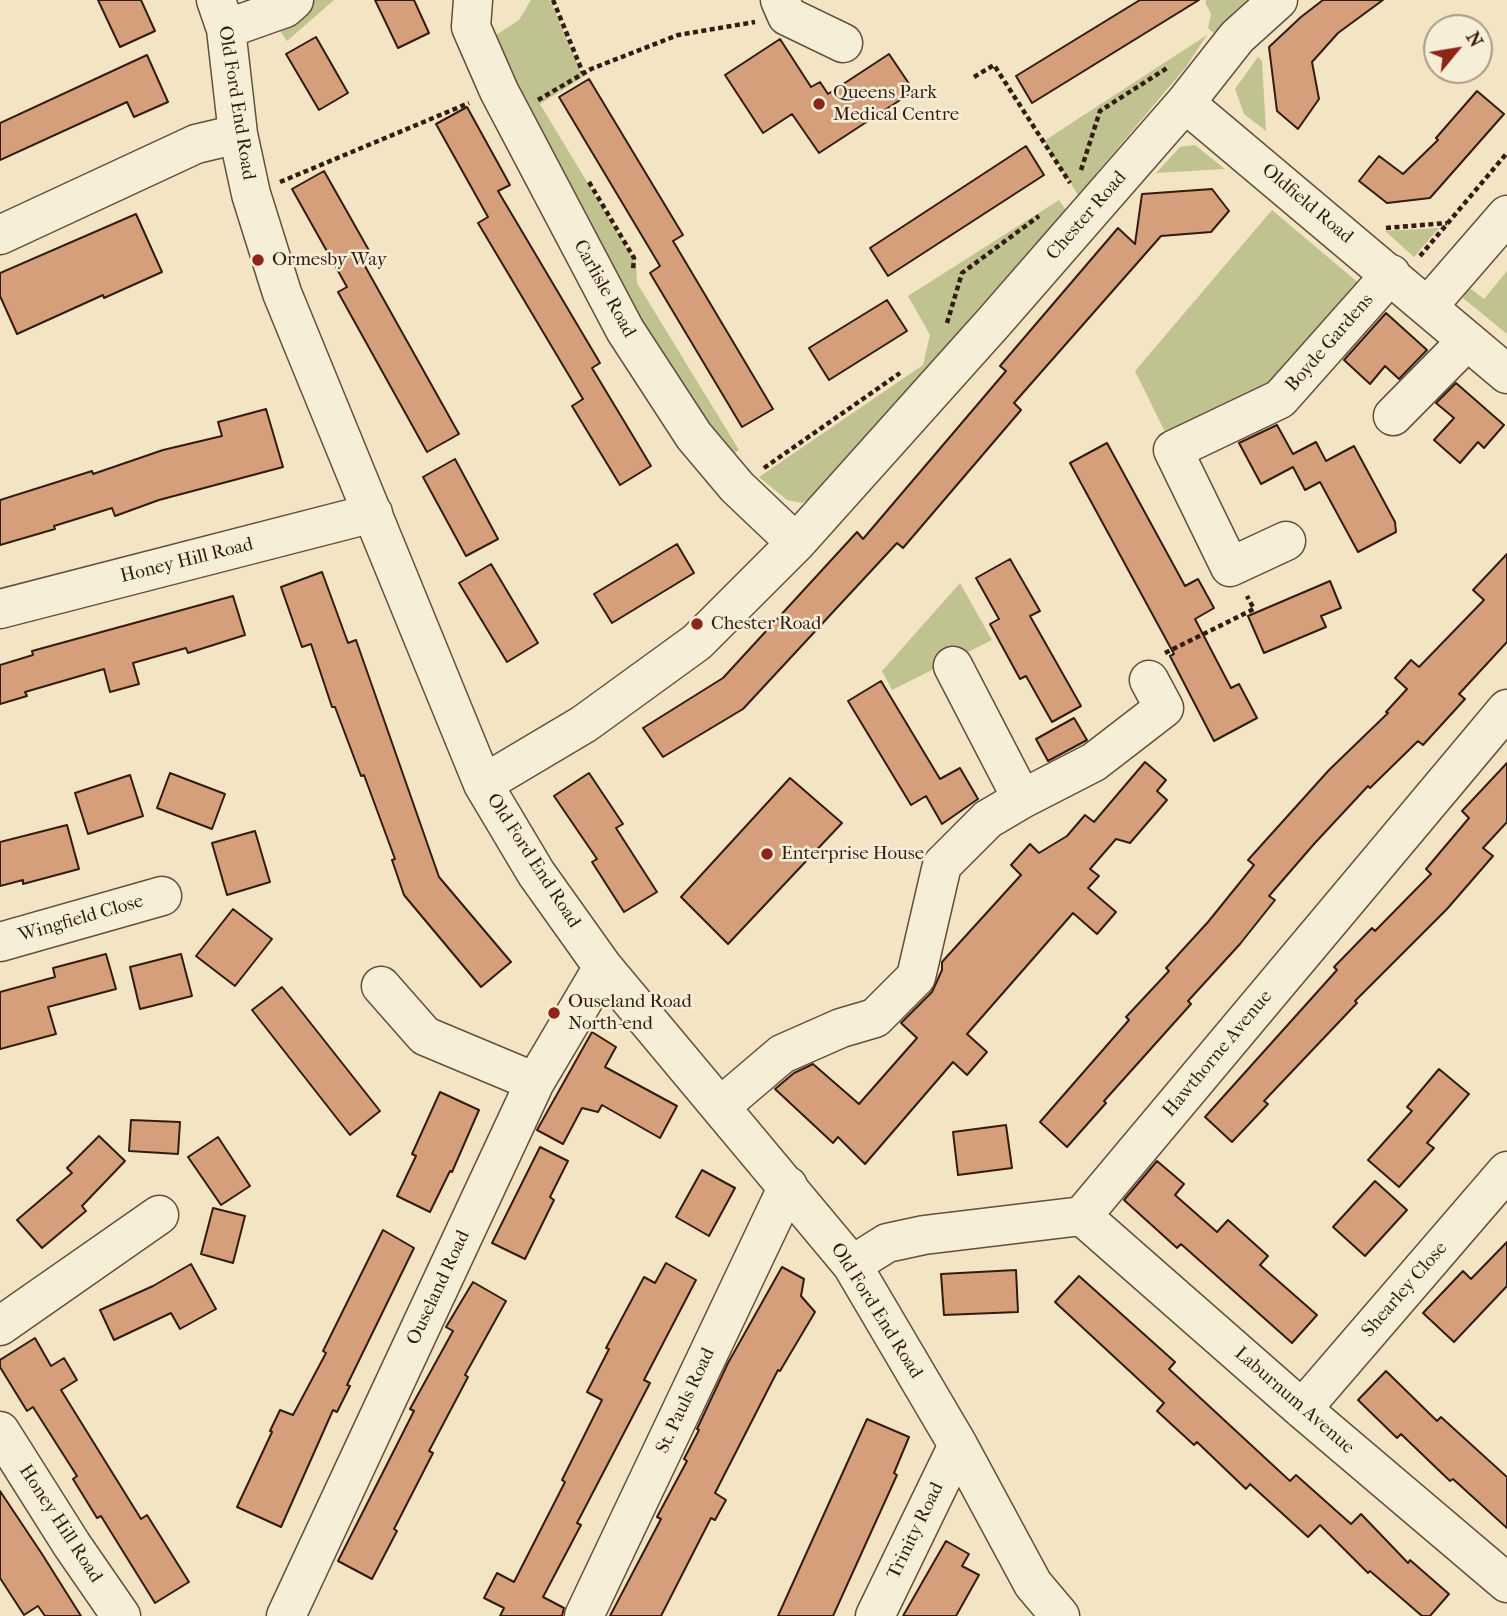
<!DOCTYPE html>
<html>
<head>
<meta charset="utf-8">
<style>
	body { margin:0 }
	#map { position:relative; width:1507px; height:1616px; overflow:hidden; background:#f3e5c3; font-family:"IM FELL French Canon",serif }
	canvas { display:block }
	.north { position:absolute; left:1423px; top:14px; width:70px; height:70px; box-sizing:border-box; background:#f7eed8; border:2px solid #a99a88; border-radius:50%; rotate:60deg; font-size:19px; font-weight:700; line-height:28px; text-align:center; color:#341b0f }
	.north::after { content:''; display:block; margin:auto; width:24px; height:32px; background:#8f2418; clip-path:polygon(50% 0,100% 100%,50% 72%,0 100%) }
</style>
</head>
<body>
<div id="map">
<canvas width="1507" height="1616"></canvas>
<div class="north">N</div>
</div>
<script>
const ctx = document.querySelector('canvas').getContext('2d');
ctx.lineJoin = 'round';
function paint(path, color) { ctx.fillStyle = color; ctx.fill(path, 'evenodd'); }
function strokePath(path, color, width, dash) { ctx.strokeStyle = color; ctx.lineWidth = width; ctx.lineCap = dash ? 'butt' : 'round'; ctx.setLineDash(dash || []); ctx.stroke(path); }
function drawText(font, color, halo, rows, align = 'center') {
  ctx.font = font + ' "IM FELL French Canon",serif'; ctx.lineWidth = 5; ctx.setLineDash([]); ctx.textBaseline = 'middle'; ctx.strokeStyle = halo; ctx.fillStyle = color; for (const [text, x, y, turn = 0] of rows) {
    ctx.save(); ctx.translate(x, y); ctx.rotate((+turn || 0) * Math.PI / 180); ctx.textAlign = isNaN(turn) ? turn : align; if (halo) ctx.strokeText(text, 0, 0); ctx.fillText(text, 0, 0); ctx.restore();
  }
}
const green = new Path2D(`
	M 259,0 L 334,0 L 287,41 Z
	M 531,0 L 550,0 L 583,77 L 540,104 L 636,263 L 637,283 L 739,450 L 731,455 L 640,342 L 493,37 L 519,20 Z
	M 1207,0 L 1257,0 L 1218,37 L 1208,28 L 1211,14 L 1205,2 Z
	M 1207,35 L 1186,67 L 1078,195 L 1044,141 Z
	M 1258,57 L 1262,61 L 1266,131 L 1244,114 L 1235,89 Z
	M 1195,145 L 1225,169 L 1156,173 L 1180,147 Z
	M 1059,200 L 1066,210 L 825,490 L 802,503 L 787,500 L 759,477 L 923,365 L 930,335 L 908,296 Z
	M 1272,210 L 1367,290 L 1277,390 L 1168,438 L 1135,371 Z
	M 1439,228 L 1414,257 L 1385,231 Z
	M 1507,271 L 1507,334 L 1463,298 L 1467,286 L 1484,299 Z
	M 960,583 L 992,640 L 892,690 L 882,671 Z`);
const building = new Path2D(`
	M 98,0 L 141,0 L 155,31 L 120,47 Z
	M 375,0 L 414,0 L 429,33 L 398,48 Z
	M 1140,0 L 1199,0 L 1032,103 L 1016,76 Z
	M 1323,0 L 1383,0 L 1338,33 L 1312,62 L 1319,99 L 1298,129 L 1277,111 L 1269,47 L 1301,17 Z
	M 316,37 L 348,93 L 319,110 L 286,54 Z
	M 780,39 L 811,87 L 820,82 L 828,94 L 889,54 L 914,91 L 819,153 L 792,114 L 763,133 L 725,75 Z
	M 147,55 L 168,102 L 134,117 L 127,102 L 0,160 L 0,123 Z
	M 589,79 L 683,235 L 673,241 L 773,409 L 742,427 L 650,273 L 660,266 L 559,97 Z
	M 1477,91 L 1504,114 L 1430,198 L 1387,203 L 1359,181 L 1379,156 L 1403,174 L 1438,140 L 1436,138 Z
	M 467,107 L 510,185 L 498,191 L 600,363 L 592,368 L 651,466 L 620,485 L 572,406 L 583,399 L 478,223 L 488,217 L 436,124 Z
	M 1026,146 L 1044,175 L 888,276 L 870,248 Z
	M 324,171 L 371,254 L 361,259 L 459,434 L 427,452 L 338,292 L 347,287 L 292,189 Z
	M 1212,189 L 1229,211 L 1211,232 L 1161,236 L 1014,403 L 1021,410 L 903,548 L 897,543 L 743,709 L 663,757 L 643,728 L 723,678 L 857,532 L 863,539 L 1006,371 L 1000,366 L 1118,228 L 1135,244 L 1142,194 Z
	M 136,214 L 162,272 L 104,298 L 103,295 L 17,334 L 0,296 L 0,273 Z
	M 887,300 L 907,331 L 829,380 L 809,348 Z
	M 1386,313 L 1427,350 L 1399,379 L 1385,366 L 1370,384 L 1344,360 Z
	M 1456,383 L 1504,425 L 1484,448 L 1478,442 L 1460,463 L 1434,440 L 1454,418 L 1436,403 Z
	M 266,409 L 283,467 L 159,500 L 115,516 L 112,508 L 54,526 L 55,529 L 0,545 L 0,500 L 92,471 L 93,474 L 163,450 L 222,436 L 218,422 Z
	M 1277,425 L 1293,454 L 1316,442 L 1326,461 L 1354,446 L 1395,522 L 1396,532 L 1358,552 L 1320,482 L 1305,490 L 1293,467 L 1261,484 L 1239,443 Z
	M 1107,443 L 1185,586 L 1198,579 L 1214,608 L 1195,619 L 1231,688 L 1239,684 L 1257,718 L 1214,741 L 1170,656 L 1174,654 L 1070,463 Z
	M 455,459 L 498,539 L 466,556 L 423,477 Z
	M 677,544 L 694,573 L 612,623 L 594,594 Z
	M 1507,554 L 1507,642 L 1459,694 L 1465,699 L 1423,745 L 1418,741 L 1370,788 L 1368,786 L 1314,844 L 1269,896 L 1275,900 L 1240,944 L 1188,1001 L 1191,1004 L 1104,1101 L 1106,1103 L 1067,1147 L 1040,1122 L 1129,1020 L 1126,1017 L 1169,971 L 1166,968 L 1208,922 L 1254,865 L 1248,860 L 1329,770 L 1388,713 L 1386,712 L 1407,689 L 1395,678 L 1411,660 L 1419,667 L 1484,600 L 1473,590 Z
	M 1010,559 L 1040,611 L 1030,616 L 1081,706 L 1052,722 L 1026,676 L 1020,679 L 990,624 L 999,619 L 976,578 Z
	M 491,564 L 538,643 L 507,662 L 459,583 Z
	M 322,572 L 348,643 L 356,640 L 439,877 L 511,962 L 481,987 L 404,895 L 392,860 L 395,859 L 364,775 L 361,776 L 335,707 L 332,707 L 311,644 L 302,647 L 281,587 Z
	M 1330,581 L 1341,608 L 1321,616 L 1326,627 L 1264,653 L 1248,616 Z
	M 233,596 L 245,635 L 188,653 L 186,648 L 133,663 L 139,684 L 110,692 L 104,669 L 25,692 L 27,696 L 0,704 L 0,665 L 33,655 L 32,651 Z
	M 881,681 L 940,779 L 960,768 L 978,799 L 942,824 L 926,796 L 911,805 L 848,701 Z
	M 1074,718 L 1087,740 L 1048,761 L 1036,739 Z
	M 1145,762 L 1166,780 L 1157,791 L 1167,800 L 1130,843 L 1116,839 L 1090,869 L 1099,876 L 1088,888 L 1116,912 L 1097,934 L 1073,913 L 967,1034 L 987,1052 L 967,1075 L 953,1062 L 865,1164 L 838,1137 L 833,1143 L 775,1089 L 794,1073 L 813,1064 L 859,1104 L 917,1038 L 901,1023 L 932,992 L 942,970 L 942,962 L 1021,875 L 1011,865 L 1030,844 L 1039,853 L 1067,836 L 1085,815 L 1094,822 Z
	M 1507,763 L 1507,822 L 1483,848 L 1493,856 L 1447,909 L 1355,1001 L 1357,1003 L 1264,1101 L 1268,1104 L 1232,1142 L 1205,1117 L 1337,970 L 1334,967 L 1372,928 L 1375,931 L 1431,874 L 1426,869 L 1469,818 L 1462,811 Z
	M 170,773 L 225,794 L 212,829 L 157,808 Z
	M 589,773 L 623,824 L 616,828 L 657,892 L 624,912 L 592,862 L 597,859 L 554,796 Z
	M 130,775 L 143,816 L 88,834 L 75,793 Z
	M 790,778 L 842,823 L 728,944 L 681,897 Z
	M 67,825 L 79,869 L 23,884 L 23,880 L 0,886 L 0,842 Z
	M 255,831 L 270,882 L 227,895 L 212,843 Z
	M 233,909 L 272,939 L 235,986 L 196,956 Z
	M 106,954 L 116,989 L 48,1007 L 56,1034 L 0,1049 L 0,992 L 55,977 L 53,968 Z
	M 181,954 L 192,996 L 140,1009 L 130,967 Z
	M 282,987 L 380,1111 L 350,1135 L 252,1010 Z
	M 592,1032 L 616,1047 L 605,1067 L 677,1106 L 660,1138 L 602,1105 L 598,1112 L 582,1108 L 563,1144 L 537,1130 Z
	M 1439,1069 L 1469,1094 L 1427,1143 L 1434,1148 L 1399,1187 L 1368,1160 L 1412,1111 L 1407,1107 Z
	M 440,1092 L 479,1110 L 452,1172 L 450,1171 L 430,1212 L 397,1196 L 416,1156 L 412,1154 Z
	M 131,1120 L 180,1122 L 178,1154 L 129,1151 Z
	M 1006,1125 L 1012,1168 L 958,1175 L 953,1132 Z
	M 99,1136 L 125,1161 L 82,1206 L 86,1211 L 42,1248 L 17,1220 L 72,1173 L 67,1168 Z
	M 218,1137 L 250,1186 L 221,1205 L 188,1157 Z
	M 540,1147 L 568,1161 L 550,1197 L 554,1200 L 525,1259 L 492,1243 Z
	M 1157,1161 L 1184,1184 L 1175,1195 L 1217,1232 L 1228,1220 L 1268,1256 L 1260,1265 L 1317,1315 L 1292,1343 L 1181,1244 L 1177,1248 L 1124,1200 Z
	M 702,1170 L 735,1188 L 709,1236 L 676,1217 Z
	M 1375,1181 L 1407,1210 L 1365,1256 L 1333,1227 Z
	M 213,1208 L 245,1216 L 233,1263 L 201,1254 Z
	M 383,1230 L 414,1248 L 347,1385 L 350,1386 L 337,1412 L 333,1410 L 281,1527 L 237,1507 L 272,1432 L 270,1431 L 280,1410 L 293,1415 L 326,1353 L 323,1351 Z
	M 1507,1242 L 1507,1286 L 1454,1342 L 1423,1313 L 1463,1271 L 1471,1279 Z
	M 666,1263 L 696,1280 L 644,1380 L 650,1383 L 577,1523 L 581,1525 L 543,1597 L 564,1608 L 562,1616 L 500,1616 L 504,1608 L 484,1598 L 497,1573 L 514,1582 L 565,1482 L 562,1480 L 602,1400 L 587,1392 L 609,1349 L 606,1348 L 644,1277 L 655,1283 Z
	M 191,1264 L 216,1309 L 180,1329 L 171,1313 L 114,1340 L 100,1310 L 153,1286 Z
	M 782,1267 L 804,1279 L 801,1296 L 815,1312 L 780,1371 L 778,1370 L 715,1493 L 726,1500 L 715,1520 L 711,1518 L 661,1616 L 610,1616 L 661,1519 L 657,1517 L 687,1461 L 684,1459 L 699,1430 L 697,1429 L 728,1363 Z
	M 1016,1270 L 1018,1312 L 944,1315 L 941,1274 Z
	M 1079,1276 L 1175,1362 L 1169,1369 L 1290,1481 L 1296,1475 L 1351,1524 L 1361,1514 L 1408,1563 L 1410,1560 L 1449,1594 L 1430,1616 L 1422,1616 L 1370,1571 L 1368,1573 L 1320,1525 L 1308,1537 L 1250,1484 L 1246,1489 L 1197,1442 L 1194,1445 L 1157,1411 L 1164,1403 L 1055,1302 Z
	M 473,1282 L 506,1301 L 465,1375 L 468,1377 L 429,1451 L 433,1453 L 394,1529 L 397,1531 L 372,1579 L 338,1561 L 414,1411 L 410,1409 L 453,1331 L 446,1327 Z
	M 35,1338 L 51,1366 L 64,1358 L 77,1380 L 61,1390 L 141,1519 L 147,1515 L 189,1582 L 155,1603 L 101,1516 L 97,1518 L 73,1479 L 77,1476 L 33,1407 L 27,1411 L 0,1367 L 0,1360 Z
	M 1386,1371 L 1437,1421 L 1441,1417 L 1507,1477 L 1507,1528 L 1453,1479 L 1450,1481 L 1401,1434 L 1397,1438 L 1358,1400 Z
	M 867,1419 L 909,1437 L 894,1473 L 897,1475 L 833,1616 L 778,1616 Z
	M 0,1491 L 42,1554 L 81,1616 L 45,1616 L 38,1606 L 24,1615 L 0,1578 Z
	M 946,1541 L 969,1554 L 962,1566 L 979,1575 L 956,1616 L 903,1616 Z`);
const path = new Path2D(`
	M 553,0 L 583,73
	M 974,77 L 994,65 L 1070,183
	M 538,100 L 591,69 L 678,35 L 755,22
	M 1081,170 L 1100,111 L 1167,68
	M 280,182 L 469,103
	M 589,182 L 634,258 L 633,270
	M 1386,228 L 1447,223
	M 1420,256 L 1507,153
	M 947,323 L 962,273 L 1039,216
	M 764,468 L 900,373
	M 1165,653 L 1254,609 L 1247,596`);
const minor = new Path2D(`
	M 216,0 L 226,29 L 238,134 L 251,194 L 282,293 L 483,784 L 536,873 L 603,967 L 852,1265 L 958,1445 L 1033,1584 L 1060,1616
	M 473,0 L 471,27 L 499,91 L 625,330 L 694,436 L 737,487 L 796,543
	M 780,0 L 787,16 L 843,43
	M 226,29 L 285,8 L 294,0
	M 1185,103 L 1507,374
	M 0,235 L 196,144 L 238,134
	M 1428,306 L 1507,215
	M 1393,416 L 1467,341
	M 1286,541 L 1230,567 L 1173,450 L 1280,399 L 1391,274
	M 0,609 L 373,513
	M 953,666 L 1022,799
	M 483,784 L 584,724 L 697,642 L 796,543 L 994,322 L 1185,103 L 1237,37 L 1278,0
	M 0,942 L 162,896
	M 381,986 L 425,1036 L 535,1082
	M 721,1106 L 782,1054 L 841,1028 L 875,1018 L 916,977 L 942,865 L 988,819 L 1022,799 L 1094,762 L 1164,708 L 1149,680
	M 1082,1216 L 1302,1409 L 1507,1583
	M 852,1265 L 887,1243 L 924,1235 L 1082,1216 L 1507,709
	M 0,1326 L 159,1215
	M 1302,1409 L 1507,1171
	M 0,1431 L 72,1545 L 121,1616
	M 286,1616 L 535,1082 L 603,967
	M 584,1616 L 788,1186
	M 875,1616 L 958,1445`);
const markers = [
	[819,104,7,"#8f2418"],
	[258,260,7,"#8f2418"],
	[697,624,7,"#8f2418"],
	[767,854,7,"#8f2418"],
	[554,1013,7,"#8f2418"]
];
const poiNames = [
	["Queens Park",833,93],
	["Medical Centre",833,115],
	["Ormesby Way",272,260],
	["Chester Road",711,624],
	["Enterprise House",781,854],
	["Ouseland Road",568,1002],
	["North-end",568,1024]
];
const streetNames = [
	["Old Ford End Road",236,103,81],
	["Oldfield Road",1307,204,40],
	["Chester Road",1087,216,-49],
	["Carlisle Road",604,289,61],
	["Boyde Gardens",1330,343,-49],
	["Honey Hill Road",187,561,-14],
	["Old Ford End Road",533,861,57],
	["Wingfield Close",81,919,-16],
	["Hawthorne Avenue",1218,1054,-50],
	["Ouseland Road",439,1288,-65],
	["Shearley Close",1405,1290,-49],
	["Old Ford End Road",876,1311,58],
	["St. Pauls Road",686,1401,-65],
	["Laburnum Avenue",1294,1401,41],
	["Honey Hill Road",60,1524,57],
	["Trinity Road",916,1531,-64]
];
paint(green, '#c0c390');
paint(building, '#d49f7a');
strokePath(building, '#341b0f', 2);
strokePath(minor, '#644e3c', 41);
strokePath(path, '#341b0f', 4.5, [5, 3.5]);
strokePath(minor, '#f7eed8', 38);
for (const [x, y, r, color] of markers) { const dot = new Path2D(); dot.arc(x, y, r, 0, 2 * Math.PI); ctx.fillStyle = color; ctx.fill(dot); strokePath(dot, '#f7eed8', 2.5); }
drawText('19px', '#341b0f', '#f7eed8', poiNames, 'left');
drawText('19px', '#341b0f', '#f7eed8', streetNames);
</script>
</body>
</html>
